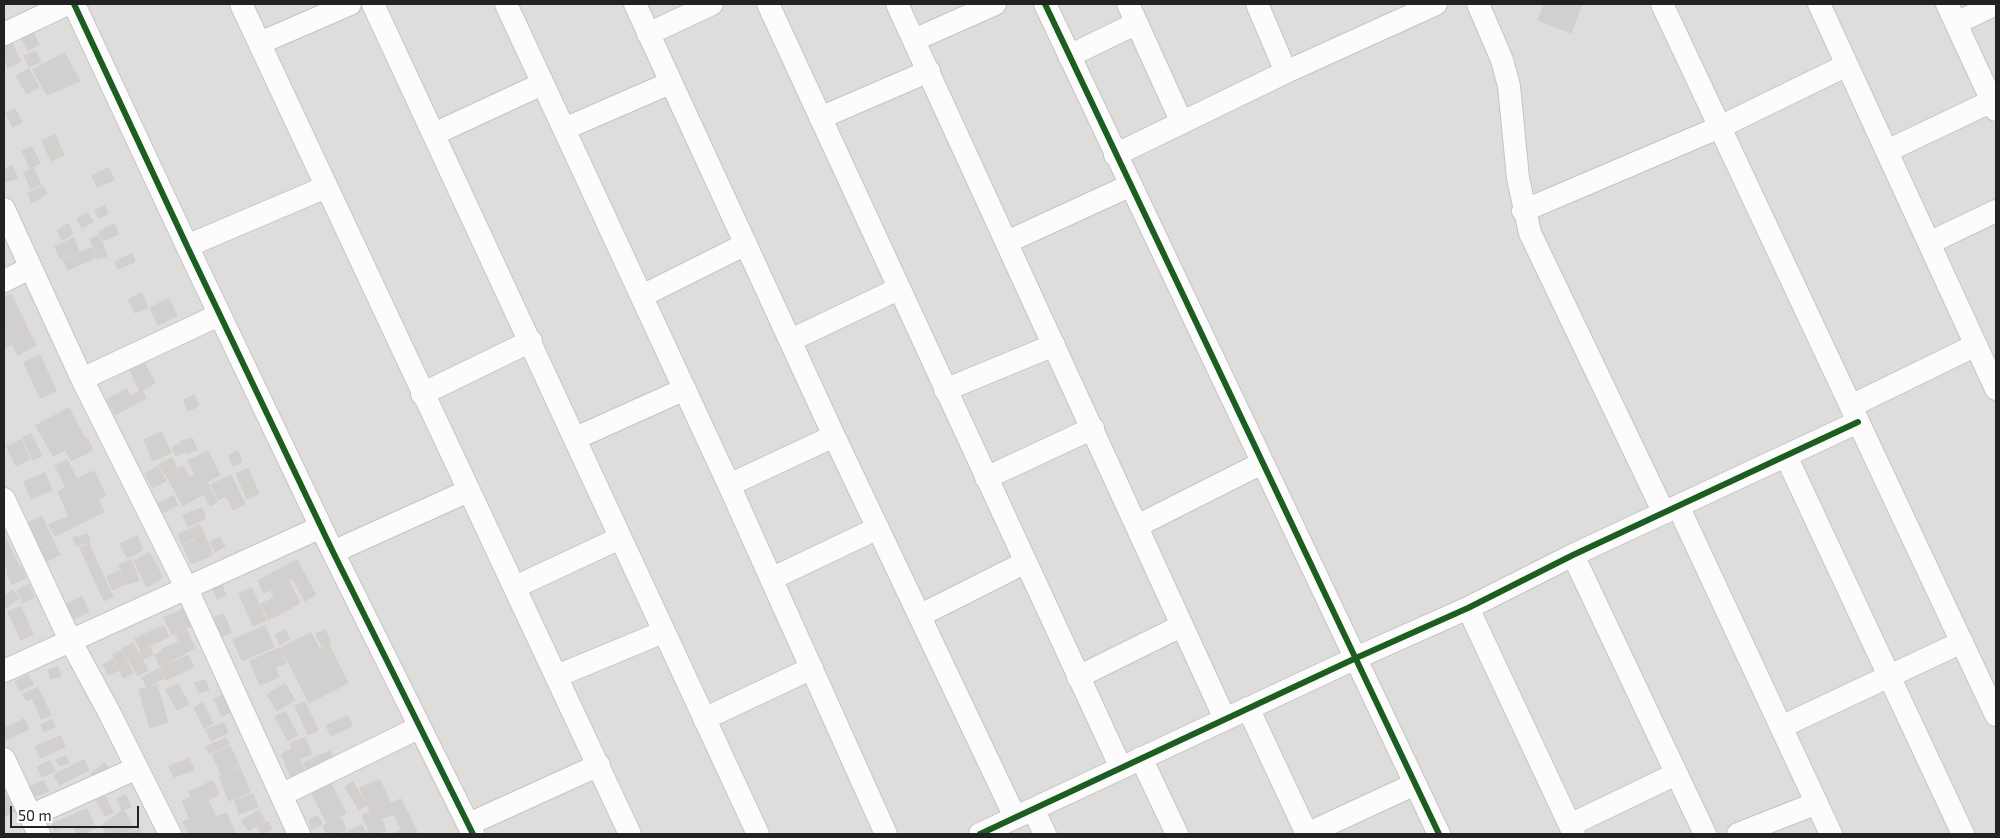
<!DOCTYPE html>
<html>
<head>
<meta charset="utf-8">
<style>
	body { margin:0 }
	#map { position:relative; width:2000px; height:838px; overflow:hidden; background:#efedeb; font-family:"Exo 2",sans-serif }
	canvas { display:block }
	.frame { position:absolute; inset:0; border:5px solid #222; pointer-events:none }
	.scale { position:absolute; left:10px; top:806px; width:129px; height:22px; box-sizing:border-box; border:2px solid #222; border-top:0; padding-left:6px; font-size:15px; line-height:18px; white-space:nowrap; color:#222; -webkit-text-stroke:4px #fff; paint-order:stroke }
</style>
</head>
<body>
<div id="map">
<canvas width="2000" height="838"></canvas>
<div class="frame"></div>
<div class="scale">50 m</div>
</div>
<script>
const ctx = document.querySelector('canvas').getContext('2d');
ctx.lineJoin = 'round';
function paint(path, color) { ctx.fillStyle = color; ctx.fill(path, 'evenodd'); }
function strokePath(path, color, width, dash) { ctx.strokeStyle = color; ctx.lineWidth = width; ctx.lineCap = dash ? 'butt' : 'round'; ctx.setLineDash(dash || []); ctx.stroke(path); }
const residential = new Path2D(`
	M 4,4 L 1996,4 L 1996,834 L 4,834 Z`);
const building = new Path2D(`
	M 1545,4 L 1582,4 L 1571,33 L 1538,20 Z
	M 33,32 L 39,44 L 28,51 L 21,38 Z
	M 12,43 L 21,62 L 8,67 L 4,57 L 4,47 Z
	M 36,51 L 41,62 L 29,67 L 24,56 Z
	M 65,53 L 80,81 L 47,95 L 33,70 Z
	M 29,69 L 39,87 L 27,94 L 16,76 Z
	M 15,109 L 22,122 L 13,127 L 6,114 Z
	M 55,135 L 64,155 L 51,161 L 42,141 Z
	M 32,147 L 40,163 L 30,168 L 22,151 Z
	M 12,166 L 18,178 L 6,182 L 4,170 Z
	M 34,168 L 41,185 L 31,189 L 24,173 Z
	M 109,168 L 114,180 L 97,187 L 92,176 Z
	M 43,186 L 47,194 L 32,203 L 28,194 Z
	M 105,206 L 108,214 L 99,218 L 95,210 Z
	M 88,213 L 93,222 L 82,228 L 77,219 Z
	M 69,224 L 73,234 L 62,240 L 57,230 Z
	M 114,224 L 119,234 L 103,241 L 99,232 Z
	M 99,235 L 107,256 L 97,259 L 90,239 Z
	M 74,238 L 79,251 L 60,259 L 55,247 Z
	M 91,248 L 95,258 L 68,270 L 63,260 Z
	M 132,254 L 135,262 L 118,269 L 115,262 Z
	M 142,293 L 148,307 L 135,313 L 128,300 Z
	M 11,294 L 26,325 L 4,336 L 4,297 Z
	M 169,299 L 177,316 L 158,325 L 150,308 Z
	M 26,326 L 36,345 L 18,355 L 12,344 L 4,348 L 4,338 Z
	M 40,355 L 56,391 L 40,398 L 24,363 Z
	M 143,361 L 155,383 L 140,391 L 129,369 Z
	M 127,389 L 131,396 L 142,390 L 146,398 L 115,415 L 107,400 Z
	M 194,395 L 199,406 L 188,411 L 184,400 Z
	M 69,408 L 85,439 L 53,456 L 36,426 Z
	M 162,432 L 171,453 L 153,461 L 144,440 Z
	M 31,434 L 42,456 L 33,460 L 22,438 Z
	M 192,438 L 197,450 L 186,454 L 181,442 Z
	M 88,439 L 93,450 L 71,461 L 66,451 Z
	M 21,440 L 30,459 L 16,466 L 7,447 Z
	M 180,444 L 184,452 L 176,456 L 172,448 Z
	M 208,451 L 220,475 L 207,482 L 217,502 L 210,506 L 204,494 L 183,506 L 166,475 L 183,466 L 189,477 L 195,474 L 188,461 Z
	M 238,451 L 242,462 L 233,466 L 229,455 Z
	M 172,458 L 177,468 L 164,474 L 159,465 Z
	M 67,460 L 77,479 L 94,471 L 106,496 L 98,499 L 104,512 L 55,536 L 49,525 L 69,516 L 58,492 L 66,487 L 55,466 Z
	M 158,467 L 166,481 L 153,488 L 145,474 Z
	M 248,469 L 259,494 L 247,499 L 236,474 Z
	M 45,473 L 52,490 L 31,499 L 24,482 Z
	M 231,475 L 245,504 L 233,510 L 226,496 L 218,500 L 211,485 Z
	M 173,496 L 178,505 L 160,514 L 156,505 Z
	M 202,508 L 206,518 L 188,527 L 183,516 Z
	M 42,517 L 60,555 L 46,561 L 28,523 Z
	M 200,525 L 213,555 L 191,564 L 183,545 L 197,539 L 193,528 Z
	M 192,528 L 196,537 L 182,544 L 178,535 Z
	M 88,534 L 90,542 L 76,546 L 73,538 Z
	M 137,536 L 143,550 L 127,558 L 120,544 Z
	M 5,537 L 19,566 L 8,571 L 4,563 Z
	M 220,537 L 225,546 L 215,552 L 210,543 Z
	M 89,544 L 113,597 L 104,601 L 80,548 Z
	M 150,553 L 163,578 L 147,587 L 134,561 Z
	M 131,560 L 139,580 L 126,585 L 119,565 Z
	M 297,560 L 316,595 L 305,601 L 292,578 L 264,593 L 258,581 Z
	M 21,567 L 26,578 L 12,584 L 7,573 Z
	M 119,571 L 125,584 L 113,590 L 107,577 Z
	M 289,581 L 300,603 L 282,613 L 271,591 Z
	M 221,583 L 226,595 L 217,599 L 212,587 Z
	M 29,585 L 34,597 L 23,603 L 17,590 Z
	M 252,588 L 266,620 L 253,626 L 239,594 Z
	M 13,590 L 19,598 L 4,609 L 4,597 Z
	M 82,597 L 89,612 L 74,619 L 67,604 Z
	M 274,598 L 281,614 L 268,619 L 261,604 Z
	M 190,606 L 198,623 L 172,635 L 164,618 Z
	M 21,607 L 33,634 L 21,640 L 8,612 Z
	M 224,614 L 231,633 L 221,637 L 213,618 Z
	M 164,626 L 169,637 L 151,645 L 146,634 Z
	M 265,626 L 274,647 L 242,661 L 233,640 Z
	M 186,629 L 195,648 L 169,662 L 162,649 L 179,641 L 175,634 Z
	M 285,630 L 290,639 L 280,645 L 275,635 Z
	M 325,630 L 331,643 L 322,647 L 316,634 Z
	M 311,633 L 320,650 L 329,645 L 348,683 L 309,703 L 281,648 Z
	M 144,634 L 150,644 L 140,649 L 135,639 Z
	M 133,643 L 148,670 L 138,676 L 122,649 Z
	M 150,646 L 153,655 L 143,659 L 140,650 Z
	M 280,648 L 286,663 L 275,668 L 279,677 L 260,685 L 250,661 Z
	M 122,651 L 133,673 L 123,678 L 113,655 Z
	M 163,651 L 169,664 L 188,655 L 194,667 L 166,680 L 155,655 Z
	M 113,659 L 119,670 L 108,675 L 103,665 Z
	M 58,667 L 61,676 L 51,679 L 48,670 Z
	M 159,669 L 164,678 L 147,687 L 142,678 Z
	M 28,675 L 34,684 L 20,691 L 15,682 Z
	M 205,680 L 209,690 L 199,693 L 195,683 Z
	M 178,684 L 189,704 L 177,710 L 166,690 Z
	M 285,684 L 295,700 L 277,711 L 267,695 Z
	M 157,685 L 168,722 L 150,728 L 139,690 Z
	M 38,688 L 41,695 L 26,701 L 23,694 Z
	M 226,694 L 233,711 L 222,716 L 214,699 Z
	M 42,696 L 51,715 L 41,719 L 33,700 Z
	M 305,702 L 318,730 L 308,735 L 295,706 Z
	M 203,703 L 213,723 L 204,728 L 194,708 Z
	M 285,712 L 298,735 L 288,741 L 275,717 Z
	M 348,716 L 352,726 L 331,736 L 326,726 Z
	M 24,719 L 29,729 L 6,740 L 4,729 Z
	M 52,720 L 55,727 L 44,732 L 41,725 Z
	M 224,723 L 228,733 L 211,741 L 206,730 Z
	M 61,736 L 65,747 L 40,758 L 35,747 Z
	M 226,738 L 229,744 L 209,753 L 206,747 Z
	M 305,738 L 312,754 L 300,759 L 305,772 L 291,778 L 281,754 L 292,749 L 290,744 Z
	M 230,746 L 239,765 L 221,774 L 212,754 Z
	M 330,751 L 334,761 L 308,772 L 304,763 Z
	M 66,756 L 69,763 L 59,766 L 56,760 Z
	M 189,758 L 194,770 L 186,773 L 181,762 Z
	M 84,760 L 89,770 L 59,785 L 54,775 Z
	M 50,761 L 55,771 L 42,777 L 37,767 Z
	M 180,762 L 185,773 L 174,777 L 169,767 Z
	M 105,763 L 116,777 L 102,788 L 91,774 Z
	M 240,767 L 250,792 L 229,801 L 219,777 Z
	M 380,780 L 390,802 L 370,811 L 360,788 Z
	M 44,781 L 49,791 L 34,797 L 30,787 Z
	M 213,781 L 219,795 L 208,800 L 216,817 L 226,813 L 236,834 L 189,834 L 183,822 L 190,819 L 182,801 L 191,797 L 189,792 Z
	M 330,782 L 346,813 L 327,823 L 311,792 Z
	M 353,782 L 367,805 L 359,810 L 345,787 Z
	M 253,794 L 258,807 L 239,814 L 235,801 Z
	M 126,795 L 131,807 L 122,810 L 117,799 Z
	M 105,796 L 113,812 L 105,816 L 96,800 Z
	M 7,797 L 11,804 L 4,807 L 4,799 Z
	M 401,799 L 418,834 L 393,834 L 401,830 L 394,814 L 381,819 L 386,831 L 370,834 L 362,816 Z
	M 13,803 L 18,810 L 4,817 L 4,809 Z
	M 87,809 L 96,828 L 83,834 L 77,834 L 72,824 L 55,832 L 52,824 Z
	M 124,810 L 134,828 L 122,834 L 107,834 L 102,825 Z
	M 259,810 L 265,820 L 249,831 L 242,821 Z
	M 318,816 L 322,824 L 312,829 L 309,820 Z
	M 341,818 L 346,830 L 336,834 L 327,834 L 323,826 Z
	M 268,822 L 272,830 L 261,834 L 258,826 Z
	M 362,825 L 367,834 L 344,834 Z
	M 139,828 L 142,834 L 127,834 Z`);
const minor = new Path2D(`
	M 74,4 L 187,246 L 333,552 L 473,834
	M 241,4 L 630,834
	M 373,4 L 758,834
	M 506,4 L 729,485 L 886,834
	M 635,4 L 834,436 L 1015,817
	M 768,4 L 1121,768
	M 897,4 L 1225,719
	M 1045,4 L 1439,834
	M 1128,4 L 1182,123
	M 1257,4 L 1286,72
	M 1478,4 L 1502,60 L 1509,86 L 1518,178 L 1530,233 L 1664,513
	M 1662,4 L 1996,715
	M 1819,4 L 1996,389
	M 1947,4 L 1996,110
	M 1956,23 L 1996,4
	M 4,34 L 67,4
	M 648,34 L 712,4
	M 914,40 L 995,4
	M 260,43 L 350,4
	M 1069,56 L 1137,23
	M 820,118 L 929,71
	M 564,129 L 670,83
	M 434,134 L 542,84
	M 1887,151 L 1992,101
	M 1115,155 L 1286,72 L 1436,4
	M 4,209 L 82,379 L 187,589 L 299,834
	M 1523,211 L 1720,127 L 1847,65
	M 1007,242 L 1129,186
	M 1929,243 L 1996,211
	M 187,246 L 326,187
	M 4,281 L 30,268
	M 642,296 L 746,244
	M 791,340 L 898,289
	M 82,379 L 219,315
	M 945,390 L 1054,345
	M 422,394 L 531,341
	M 1851,406 L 1976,345
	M 576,438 L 685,389
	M 1786,456 L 1963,834
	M 986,478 L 1093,428
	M 729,485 L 834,436
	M 4,499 L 70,640 L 110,714 L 170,834
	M 1678,506 L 1831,834
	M 1137,526 L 1262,463
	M 333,552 L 468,491
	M 1573,555 L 1705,834
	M 771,579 L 878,528
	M 515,587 L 620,538
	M 1468,608 L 1574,834
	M 921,615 L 1024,563
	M 4,671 L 321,527
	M 557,676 L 663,632
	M 1078,677 L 1181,626
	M 1248,708 L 1307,834
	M 704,719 L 812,668
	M 1781,727 L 1962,642
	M 1141,758 L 1177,834
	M 4,759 L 39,834
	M 281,795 L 420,727
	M 1033,809 L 1045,834
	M 30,816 L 137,768
	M 469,824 L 599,765
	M 1570,825 L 1676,774
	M 980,834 L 1356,658 L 1468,608 L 1573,555 L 1858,422
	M 1307,834 L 1415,784
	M 1738,834 L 1817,803`);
const cycleway = new Path2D(`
	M 74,4 L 187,246 L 333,552 L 473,834
	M 1045,4 L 1439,834
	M 980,834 L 1356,658 L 1468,608 L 1573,555 L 1858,422`);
paint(residential, '#dedddc');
paint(building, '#d2d0ce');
strokePath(building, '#d2cfcd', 1);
strokePath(minor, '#c5c4c3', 24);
strokePath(minor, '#fdfcfc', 22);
strokePath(cycleway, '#1b5e20', 6);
</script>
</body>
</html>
